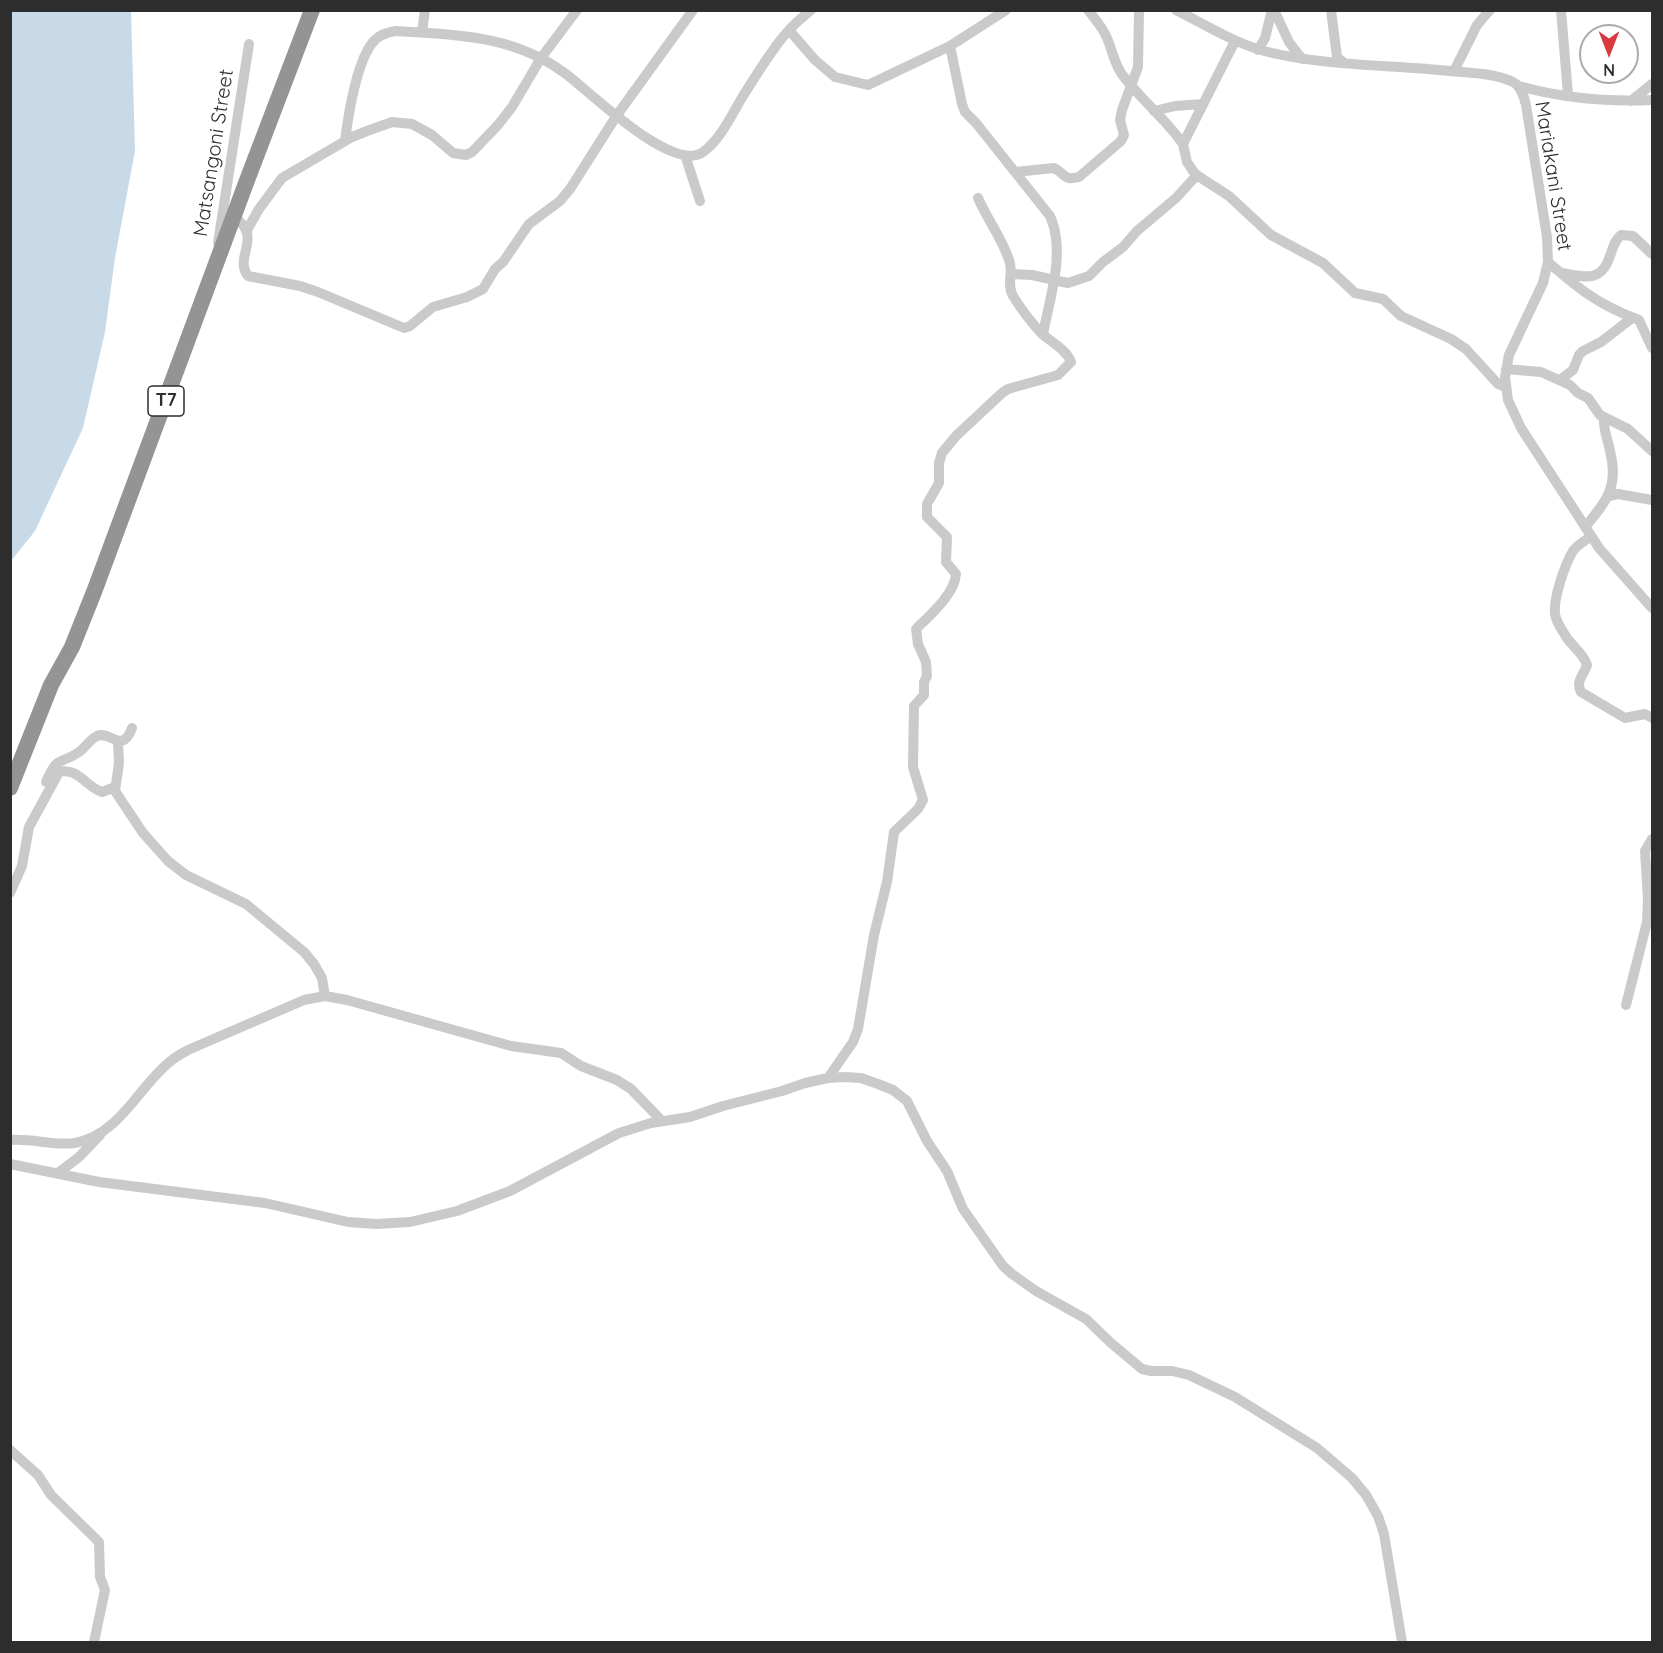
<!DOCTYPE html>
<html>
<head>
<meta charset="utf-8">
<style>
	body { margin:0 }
	#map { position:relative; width:1663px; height:1653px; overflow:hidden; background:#fff; font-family:Quicksand,sans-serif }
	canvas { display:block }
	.frame { position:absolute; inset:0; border:12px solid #2d2d2d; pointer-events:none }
	.north { position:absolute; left:1579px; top:24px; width:60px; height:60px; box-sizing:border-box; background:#fff; border:2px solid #ababab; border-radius:50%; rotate:180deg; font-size:16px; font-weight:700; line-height:24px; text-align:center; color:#2d2d2d }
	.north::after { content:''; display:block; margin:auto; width:21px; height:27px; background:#d9393f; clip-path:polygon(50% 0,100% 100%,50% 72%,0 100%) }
</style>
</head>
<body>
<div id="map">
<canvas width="1663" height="1653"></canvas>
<div class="frame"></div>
<div class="north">N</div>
</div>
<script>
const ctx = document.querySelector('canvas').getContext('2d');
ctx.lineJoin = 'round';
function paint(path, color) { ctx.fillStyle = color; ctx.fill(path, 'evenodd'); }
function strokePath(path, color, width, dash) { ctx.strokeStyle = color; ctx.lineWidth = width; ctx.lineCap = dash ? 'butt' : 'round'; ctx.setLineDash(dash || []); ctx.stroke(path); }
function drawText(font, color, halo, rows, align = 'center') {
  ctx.font = font + ' Quicksand,sans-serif'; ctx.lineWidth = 6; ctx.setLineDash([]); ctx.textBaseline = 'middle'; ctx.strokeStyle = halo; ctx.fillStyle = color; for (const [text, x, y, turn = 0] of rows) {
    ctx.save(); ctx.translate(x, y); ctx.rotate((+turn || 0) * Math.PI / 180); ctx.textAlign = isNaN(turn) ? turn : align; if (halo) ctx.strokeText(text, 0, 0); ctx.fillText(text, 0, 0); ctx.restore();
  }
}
const water = new Path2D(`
	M 11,10 L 131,11 L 135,151 L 115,258 L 105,332 L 83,428 L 35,531 L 11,561 Z`);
const minor = new Path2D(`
	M 1088,10 C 1095,19 1103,28 1107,38 C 1112,50 1114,62 1121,73 C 1140,99 1165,118 1183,144
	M 1176,10 C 1208,26 1237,45 1272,53 C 1330,66 1391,65 1450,71 C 1470,73 1494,73 1513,82 C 1521,86 1524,97 1526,105 L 1547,237 L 1548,262 L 1543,283 L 1509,355 L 1505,377 L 1508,400 L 1521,428 L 1599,548 L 1652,608
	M 1274,10 L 1289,42 L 1302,59
	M 1331,10 L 1337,57 L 1343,62
	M 1561,10 L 1568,95
	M 789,30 L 815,60 L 835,77 L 868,85 L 950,46 L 1006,10
	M 422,32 L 425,10
	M 1235,41 L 1183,144 L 1187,162 L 1195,174 L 1229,196 L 1271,235 L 1323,263 L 1355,293 L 1383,299 L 1401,316 L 1451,339 L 1466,349 L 1498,384 L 1506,387
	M 950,46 L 962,104 L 965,112 L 976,123 L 1050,216 C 1066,251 1050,297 1043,334
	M 1258,50 L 1265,38 L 1272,10
	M 1454,71 L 1477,25 L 1490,10
	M 1519,86 C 1562,98 1608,102 1652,100
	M 1631,101 L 1652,84
	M 1154,111 L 1175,106 L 1203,104
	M 345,141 C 348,117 357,57 375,40 C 381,34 388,32 396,31 C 458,35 514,35 566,74 C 590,92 673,174 703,152 C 721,139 732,114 743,96 C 755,77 775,44 790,29 C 796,22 804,16 811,10
	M 685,155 L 700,201
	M 1015,172 L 1054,168 C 1066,174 1063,181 1079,177 L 1121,141 L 1124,135 L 1120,120 L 1122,110 L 1138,67 L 1139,10
	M 234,217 C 264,237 233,257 248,276 L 300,286 L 318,292 L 404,328 L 410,326 L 433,307 L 467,297 L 483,289 L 495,269 L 503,262 L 529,224 L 560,201 L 570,189 L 617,115 L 693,10
	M 247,230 L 259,209 L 282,178 L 352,137 L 367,131 L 392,122 L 412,124 L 432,135 L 453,153 L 466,155 L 472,152 L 498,125 L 512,107 L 541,58 L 577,10
	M 218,243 L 249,44
	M 1548,262 C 1580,290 1599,305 1639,320 L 1652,348
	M 1562,273 C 1585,277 1601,283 1610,256 C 1613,248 1614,241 1621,235 L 1633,236 L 1652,254
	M 1011,274 L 1032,275 L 1068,283 L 1089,276 L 1103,262 L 1123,247 L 1137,231 L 1176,198 L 1197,175
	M 1506,369 L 1541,372 L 1570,385 L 1578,393 L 1588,398 L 1600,415 L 1628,429 L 1652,451
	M 1560,380 L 1573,370 L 1579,355 L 1583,351 L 1601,342 L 1632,318
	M 1609,496 L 1618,494 L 1652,500
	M 1585,527 C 1607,501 1619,486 1610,451 C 1608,440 1603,430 1604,418
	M 1591,536 C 1585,541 1577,545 1573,551 C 1565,564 1553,599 1555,614 C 1556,621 1561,629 1565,635 C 1571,646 1583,652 1587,665 C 1584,675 1575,681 1581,692 L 1625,718 L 1645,714 L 1652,718
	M 118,741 L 119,763 L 115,791 L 143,833 L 168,861 L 186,875 L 246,904 L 304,952 L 314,964 L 322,978 L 325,996
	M 46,782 C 58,754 59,766 79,752 C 85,748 90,739 97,736 C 110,730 122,755 132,728
	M 10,893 L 22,866 L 29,827 L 59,772 C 78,767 86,787 102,792 L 115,787
	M 1626,1005 L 1647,922 L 1648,899 L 1645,851 L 1652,839
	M 828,1078 L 853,1042 L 858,1029 L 874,935 L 887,882 L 894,832 L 918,809 L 923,800 L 913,767 L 914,706 L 924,695 L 924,682 L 927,676 L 926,662 L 918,644 L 916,629 C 929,616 955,594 956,574 L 946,562 L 947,537 L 927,517 L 927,504 L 939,483 L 939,463 L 942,453 L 956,436 L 1002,393 L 1008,389 L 1058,375 L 1071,362 C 1066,349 1051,342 1041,333 C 1031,322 1021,309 1013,296 C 1006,284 1014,272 1009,260 C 1002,238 987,219 978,198
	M 10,1140 C 32,1138 53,1146 75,1143 C 121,1134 138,1086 172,1060 C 177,1056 183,1053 188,1050 L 304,1000 L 325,996 L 347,1000 L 511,1046 L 561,1053 L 581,1066 L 617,1080 L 631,1089 L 662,1121
	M 10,1164 L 99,1182 L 265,1203 L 348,1222 L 376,1224 L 410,1222 L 457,1211 L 510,1191 L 619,1133 L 651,1123 L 690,1117 L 723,1106 L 782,1091 L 805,1083 L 828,1078 L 845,1077 L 861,1078 L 878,1084 L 893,1090 L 907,1101 L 927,1141 L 947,1171 L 963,1209 L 1003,1266 L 1012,1274 L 1036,1291 L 1086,1319 L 1111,1343 L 1142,1369 L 1151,1371 L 1172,1371 L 1189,1375 L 1235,1397 L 1317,1448 L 1352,1478 L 1366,1495 L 1378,1516 L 1384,1534 L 1402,1642
	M 58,1173 L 79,1157 L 100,1135
	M 10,1450 L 38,1475 L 51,1495 L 99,1542 L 100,1577 L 105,1590 L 94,1642`);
const highway = new Path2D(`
	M 10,788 L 51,685 L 72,647 L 94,592 L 246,183 L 312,10`);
const shields = [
	[166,401,36]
];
const shieldNames = [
	["T7",166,401]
];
const streetNames = [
	["Matsangoni Street",214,153,-81],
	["Mariakani Street",1553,176,81]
];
paint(water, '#c8dae8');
strokePath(minor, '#cacaca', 10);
strokePath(highway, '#949494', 16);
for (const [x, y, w] of shields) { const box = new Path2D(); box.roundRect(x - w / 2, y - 15, w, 30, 4.5); ctx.fillStyle = '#fff'; ctx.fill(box); strokePath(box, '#2d2d2d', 1.5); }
drawText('bold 18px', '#2d2d2d', null, shieldNames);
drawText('20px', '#2d2d2d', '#fff', streetNames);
</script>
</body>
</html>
